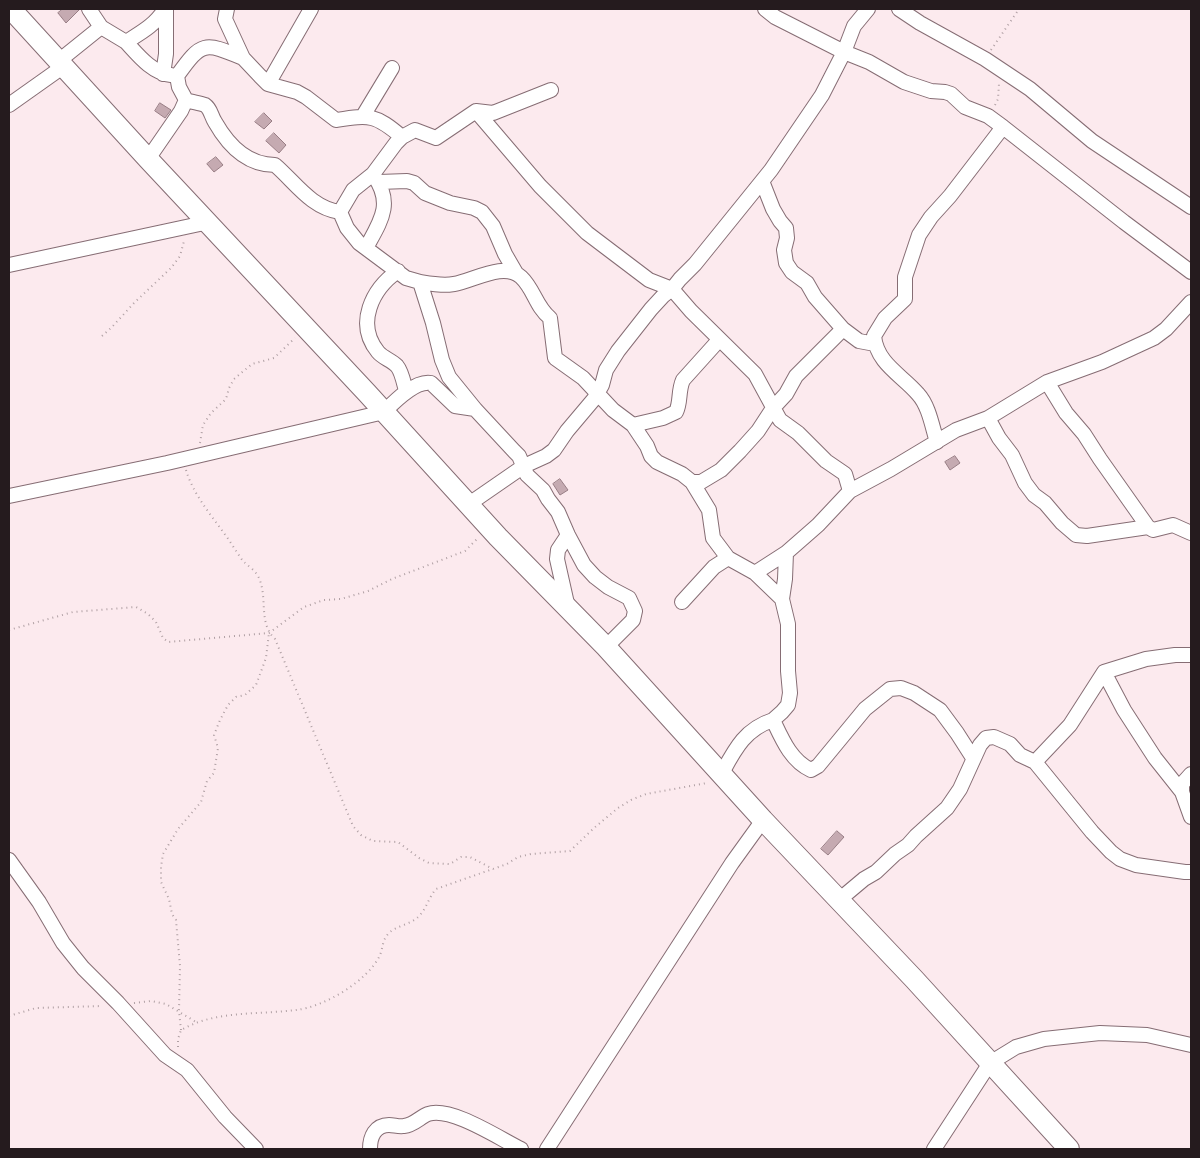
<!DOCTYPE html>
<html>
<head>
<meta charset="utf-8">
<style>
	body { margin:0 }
	#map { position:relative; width:1200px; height:1158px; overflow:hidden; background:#fceaee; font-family:"Roboto Serif",serif }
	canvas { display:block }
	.frame { position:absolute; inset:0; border:10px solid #251b1e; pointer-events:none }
</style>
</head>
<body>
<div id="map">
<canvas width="1200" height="1158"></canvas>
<div class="frame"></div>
</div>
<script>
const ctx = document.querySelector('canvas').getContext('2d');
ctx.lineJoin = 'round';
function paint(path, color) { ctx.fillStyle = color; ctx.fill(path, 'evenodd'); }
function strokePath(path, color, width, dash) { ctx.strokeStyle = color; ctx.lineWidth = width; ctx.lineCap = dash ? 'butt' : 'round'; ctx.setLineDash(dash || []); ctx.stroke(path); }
const building = new Path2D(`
	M 63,9 L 80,9 L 66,23 L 58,13 Z
	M 160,103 L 171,110 L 165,118 L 155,111 Z
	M 264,113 L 272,121 L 264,129 L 255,122 Z
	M 274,133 L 286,145 L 279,153 L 266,141 Z
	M 216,157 L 223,165 L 214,172 L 207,164 Z
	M 955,456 L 960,463 L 950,470 L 945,462 Z
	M 560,479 L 568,490 L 560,495 L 553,484 Z
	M 837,831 L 844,837 L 828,855 L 821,849 Z`);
const path = new Path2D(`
	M 991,50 L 1019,9
	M 995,105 L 998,99 L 999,84
	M 102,336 L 112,327 L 134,303 L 171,268 L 180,256 L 184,241
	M 200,443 L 203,425 L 211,413 L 226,399 L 229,388 L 234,379 L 252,364 L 274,358 L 295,338
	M 186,470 C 193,494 211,515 226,536 C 232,544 237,553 243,561 C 248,566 256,571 259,578 C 268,599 258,623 275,639 L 353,826 L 361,835 L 373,841 L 398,842 L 419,858 L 429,863 L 450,864 L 461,857 L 470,857 L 493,869
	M 9,630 L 73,612 L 136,607 L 148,614 L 156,622 L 163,638 L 168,642 L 269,633 L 304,607 L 324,600 L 341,599 L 368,591 L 392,579 L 465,551 L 477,539
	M 134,1003 L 151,1001 L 166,1004 L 196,1022
	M 9,1016 L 36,1008 L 102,1006
	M 181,1030 L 179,1011 L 180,966 L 176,920 L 172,914 L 169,899 L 161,882 L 161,867 L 163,854 L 178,829 L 201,802 L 207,781 L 214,773 L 218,748 L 214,735 L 220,720 L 228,705 L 236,697 L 245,695 L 256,685 L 266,658 L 269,633
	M 178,1047 L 178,1039 L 181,1030 C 216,1010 257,1015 296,1010 C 324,1007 368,981 380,955 C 383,948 382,941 388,934 C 396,925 412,925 420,915 C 427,907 429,897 436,889 L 507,864 L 518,857 L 531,854 L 570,851 L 594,828 L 618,808 L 631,800 L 646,794 L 707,783`);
const street = new Path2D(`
	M 89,9 L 101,27
	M 227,9 L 225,19 L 243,58 L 260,76 L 268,84 L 297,92 L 306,97 L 336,120 C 370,115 375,114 402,137
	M 765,9 L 775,17 L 844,52 L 869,62 L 904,82 L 931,91 L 945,92 L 951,94 L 965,107 L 988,116 L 1003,127
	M 899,9 L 920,23 L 985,59 L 1030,89 L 1092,141 L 1191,207
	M 126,42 C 138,55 152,73 171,75
	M 60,60 L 101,27 L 126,42 C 142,32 155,25 165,9
	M 163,74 L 166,54 L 166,9
	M 268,84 L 311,9
	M 186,100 C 191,102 200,103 205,105 C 211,109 211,116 215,122 C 228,145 247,165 275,165 C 295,182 311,208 340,212 L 347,228 L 359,243 L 406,278 L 420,282 L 433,323 L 442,360 L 449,377 L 475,409
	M 9,105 L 64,66
	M 476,111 L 540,186 L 587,233 L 649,280 L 672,289 L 680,279 L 695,264 L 771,170 L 822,95 L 844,52 L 854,26 L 868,9
	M 363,116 L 392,68
	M 148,159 L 181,111 L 186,100 L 179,87 L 177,76 C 202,41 204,42 243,58
	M 762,181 L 773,209 L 780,221 L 786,228 L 787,238 L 784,250 L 786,263 L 792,272 L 807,283 L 815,297 L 843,329 L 859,341 L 875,344
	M 379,182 L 407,181 L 414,183 L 425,193 L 450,203 L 474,208 L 482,212 L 493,226 L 505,254 L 516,273
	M 340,212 L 353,190 L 373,174 L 396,143 L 402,137 L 415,130 L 436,138 L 476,111 L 493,113 L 551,90
	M 366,248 C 380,222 394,204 374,176
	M 9,265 L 209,222
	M 398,271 C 372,289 355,324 378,352 C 383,358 391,360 397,366 C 402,372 404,384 406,391
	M 420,282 C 432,284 442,286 454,284 C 473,281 504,261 521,277 C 534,289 536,307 550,318 L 555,358 L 583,378 L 613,410 L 633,425 L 647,446 L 651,456 L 657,462 L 682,474 L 692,482 L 709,510 L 713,538 L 728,558
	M 1047,382 L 1066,413 L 1084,434 L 1100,459 L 1148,527 L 1153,530 L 1173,525 L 1191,533
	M 988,418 L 999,438 L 1012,455 L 1025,483 L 1034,495 L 1045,503 L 1062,523 L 1076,535 L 1087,536 L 1148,527
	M 633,425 L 663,418 L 676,412 C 681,402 678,391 683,380 L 719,340
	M 937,442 C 932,426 929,406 918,394 C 902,375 877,364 874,336 L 885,318 L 905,299 L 905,277 L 919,235 L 931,217 L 950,196 L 1003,127 L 1124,222 L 1191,272
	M 692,482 L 701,482 L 721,470 L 740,451 L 758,431 L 773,408 L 786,394 L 796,376 L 843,329
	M 9,496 L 167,463 L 384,412 C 394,402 415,380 431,383 L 455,406 L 475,409 L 514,451 L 519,456 L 527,475 L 543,490 L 548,499 L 558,512 L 568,535 L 584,565 L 595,577 L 608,587 L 629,598 L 635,611 L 633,620 L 606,647
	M 469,504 L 524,466 L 546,456 L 554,450 L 567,431 L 594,399 L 602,385 L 606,370 L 618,351 L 651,309 L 663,296 L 672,289 L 691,311 L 755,374 L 780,420 L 798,433 L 826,461 L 845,474 L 850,491
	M 568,535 L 558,550 L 557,559 L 568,608
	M 755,573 L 782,599
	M 682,602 L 714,567 L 728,558 L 755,573 L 786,553
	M 1104,672 L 1124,710 L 1155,758 L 1182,792 L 1191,817
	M 973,758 L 957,733 L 940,710 L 914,693 L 901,688 L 890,689 L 865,709 L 818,766 L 811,770 C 791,761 782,739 773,720 L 782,712 L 788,705 L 790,693 L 788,671 L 788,624 L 782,599 L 785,579 L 786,553 L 818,525 L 850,491 L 891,469 L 956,430 L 988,418 L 1047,382 L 1102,362 L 1154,338 L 1166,329 L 1191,302
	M 1035,762 L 1092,832 L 1111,852 L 1120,859 L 1136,865 L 1185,872 L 1191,872
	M 722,773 C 735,749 745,729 773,720
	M 1182,792 L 1182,784 L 1191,774
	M 9,860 L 39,902 L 63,943 L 83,968 L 118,1003 L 165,1055 L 187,1070 L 225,1117 L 256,1149
	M 839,900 L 864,879 L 876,872 L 895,854 L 908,845 L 916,836 L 947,808 L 960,789 L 980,745 L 986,738 L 994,737 L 1010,744 L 1020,755 L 1035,762 L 1070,725 L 1104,672 L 1146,659 L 1175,655 L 1191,655
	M 370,1149 C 370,1137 375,1125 389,1125 C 394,1125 399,1127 404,1126 C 414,1125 420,1117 428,1114 C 451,1106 500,1139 521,1149
	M 547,1149 L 732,863 L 763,820
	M 934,1149 L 990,1063 L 1016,1047 L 1044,1039 L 1100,1033 L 1147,1035 L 1191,1045`);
const secondary = new Path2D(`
	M 11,9 L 148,159 L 367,393 L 498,537 L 606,647 L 763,820 L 914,979 L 1069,1149`);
paint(building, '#c5aab1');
strokePath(building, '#987e85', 1);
strokePath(street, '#866d74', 16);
strokePath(secondary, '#866d74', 22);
strokePath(path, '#b0a0a4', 2, [1, 4]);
strokePath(street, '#fff', 14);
strokePath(secondary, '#fff', 20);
</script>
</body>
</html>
